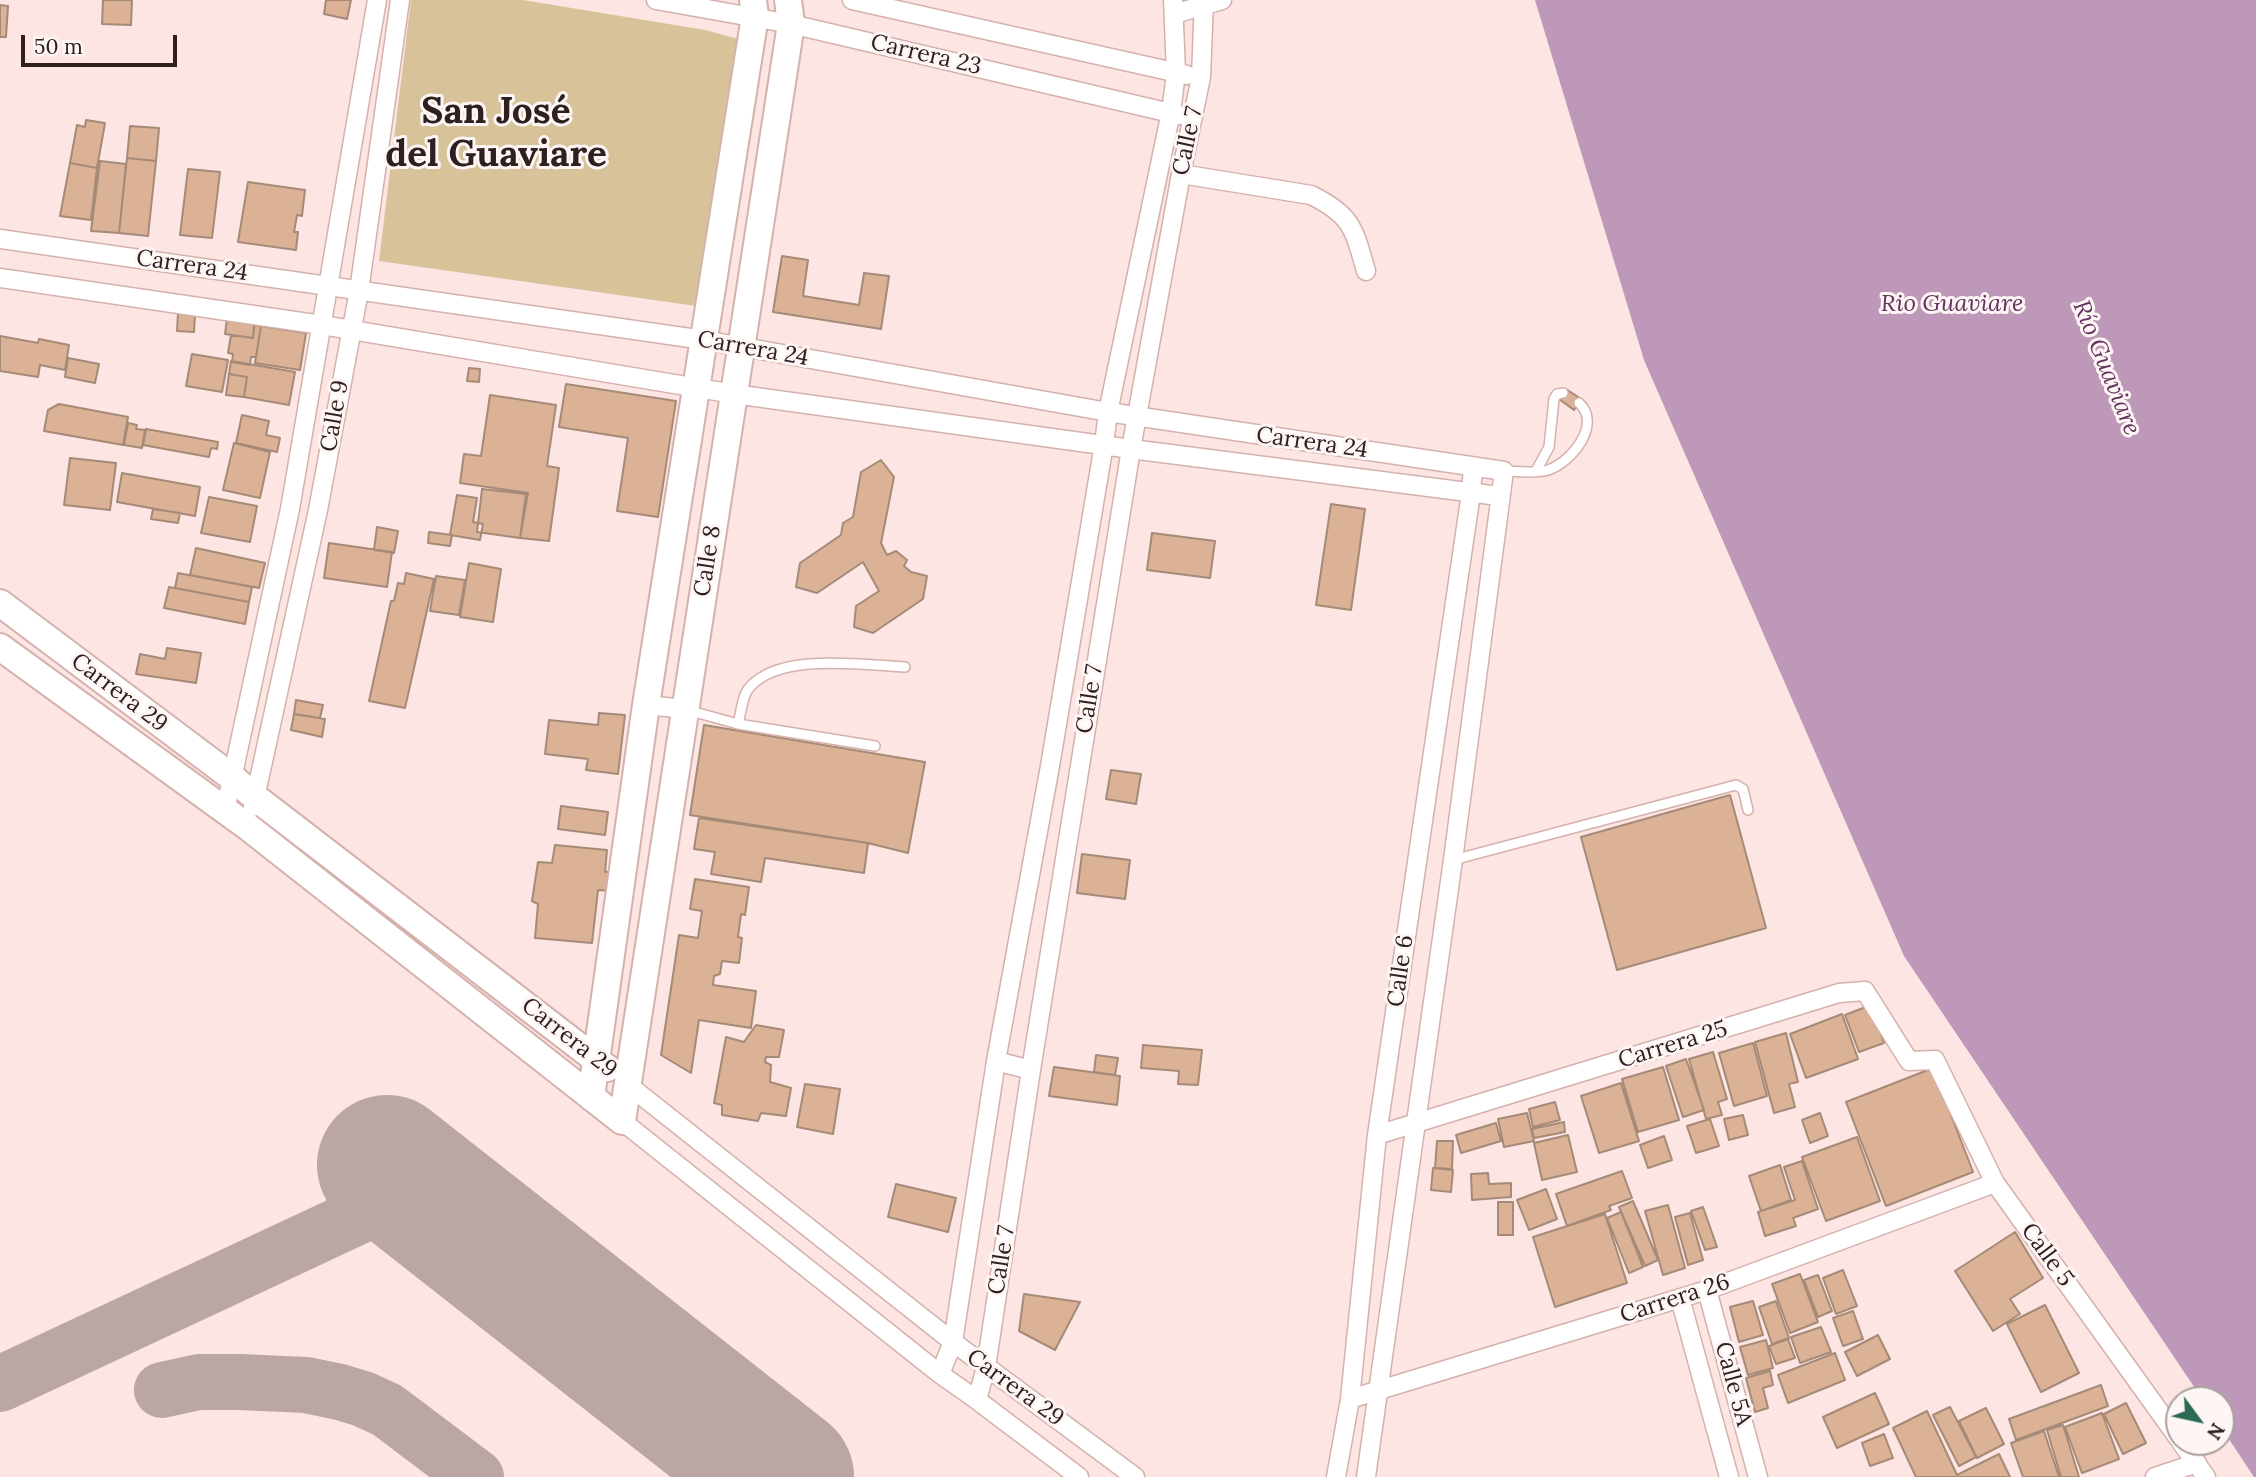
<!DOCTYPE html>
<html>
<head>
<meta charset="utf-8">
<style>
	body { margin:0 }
	#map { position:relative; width:2256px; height:1477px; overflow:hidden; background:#fce5e2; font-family:Lora,serif }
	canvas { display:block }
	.north { position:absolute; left:2165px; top:1386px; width:70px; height:70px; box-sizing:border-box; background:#fef6f5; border:2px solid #aba09f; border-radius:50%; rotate:123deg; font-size:19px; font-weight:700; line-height:28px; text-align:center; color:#2e201f }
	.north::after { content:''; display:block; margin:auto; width:24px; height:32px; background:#2e6b56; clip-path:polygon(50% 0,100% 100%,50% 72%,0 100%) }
	.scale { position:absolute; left:21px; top:35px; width:156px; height:32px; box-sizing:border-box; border:4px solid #2e201f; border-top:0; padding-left:9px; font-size:21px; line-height:24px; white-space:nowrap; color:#2e201f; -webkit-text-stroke:5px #fef6f5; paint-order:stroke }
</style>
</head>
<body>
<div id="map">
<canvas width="2256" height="1477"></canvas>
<div class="north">N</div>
<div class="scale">50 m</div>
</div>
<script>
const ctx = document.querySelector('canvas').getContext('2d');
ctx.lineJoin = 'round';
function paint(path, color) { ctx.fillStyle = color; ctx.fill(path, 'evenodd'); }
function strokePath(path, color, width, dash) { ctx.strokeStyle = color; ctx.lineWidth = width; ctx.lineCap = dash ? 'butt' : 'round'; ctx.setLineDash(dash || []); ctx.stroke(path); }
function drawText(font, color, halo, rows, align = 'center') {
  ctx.font = font + ' Lora,serif'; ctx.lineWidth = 6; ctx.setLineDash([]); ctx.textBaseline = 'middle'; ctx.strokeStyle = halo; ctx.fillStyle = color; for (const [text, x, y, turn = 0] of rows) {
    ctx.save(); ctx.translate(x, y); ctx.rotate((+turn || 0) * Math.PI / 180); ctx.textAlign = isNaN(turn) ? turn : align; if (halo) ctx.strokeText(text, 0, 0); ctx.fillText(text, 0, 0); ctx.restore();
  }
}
const green = new Path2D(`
	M 411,0 L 523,0 L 705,30 L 742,40 L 696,306 L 379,261 Z`);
const water = new Path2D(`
	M 1535,0 L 2256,0 L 2256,1477 L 2254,1477 L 2221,1427 L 2221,1400 L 2203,1400 L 1904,956 L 1644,360 Z`);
const taxiway = new Path2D(`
	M 0,1384 L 417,1189
	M 162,1390 L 199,1382 L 240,1382 L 306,1385 L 340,1392 L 363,1399 L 387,1410 L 476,1477`);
const runway = new Path2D(`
	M 387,1165 L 784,1477`);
const building = new Path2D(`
	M 103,0 L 132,0 L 131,25 L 102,24 Z
	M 326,0 L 351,0 L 347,19 L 324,14 Z
	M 0,5 L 8,6 L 6,37 L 0,37 Z
	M 86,120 L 105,123 L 97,168 L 70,163 L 77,125 L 85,127 Z
	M 130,126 L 159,128 L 156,161 L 127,158 Z
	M 127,158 L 156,161 L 148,236 L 119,233 Z
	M 100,161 L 126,164 L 119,233 L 91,231 Z
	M 70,163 L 97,168 L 91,220 L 60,216 Z
	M 188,169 L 220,172 L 212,238 L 180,235 Z
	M 248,182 L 305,190 L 302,216 L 297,215 L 294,232 L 298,232 L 296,250 L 238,242 Z
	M 782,256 L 808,260 L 803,296 L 859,305 L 864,273 L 889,276 L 881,329 L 773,312 Z
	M 178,313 L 195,315 L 194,332 L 177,331 Z
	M 227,318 L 255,321 L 253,338 L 225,334 Z
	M 254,325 L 261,326 L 256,357 L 251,357 L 250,365 L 232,362 L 233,354 L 228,353 L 231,335 L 253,338 Z
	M 261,326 L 306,333 L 300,370 L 255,363 Z
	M 0,336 L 38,343 L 39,339 L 69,345 L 65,370 L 40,365 L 38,377 L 0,371 Z
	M 192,354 L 228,360 L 222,392 L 186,386 Z
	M 68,358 L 99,364 L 95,383 L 65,377 Z
	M 231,361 L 295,372 L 289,405 L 244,397 L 247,377 L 229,374 Z
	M 469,368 L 480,369 L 479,382 L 467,381 Z
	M 229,374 L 247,377 L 244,397 L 226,395 Z
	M 566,384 L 676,401 L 658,517 L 617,511 L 628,438 L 559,427 Z
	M 1566,389 L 1581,399 L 1574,410 L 1559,399 Z
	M 490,395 L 556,405 L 547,466 L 559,468 L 549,541 L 520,538 L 528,493 L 460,483 L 464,454 L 481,456 Z
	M 59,404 L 128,417 L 123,445 L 44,431 L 48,410 Z
	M 242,415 L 269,421 L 266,435 L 280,438 L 277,452 L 236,443 Z
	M 128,423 L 137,425 L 136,429 L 145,430 L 142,448 L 124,445 Z
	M 146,429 L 218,442 L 217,449 L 211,448 L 209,457 L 143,445 Z
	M 234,443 L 270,452 L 260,498 L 223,490 Z
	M 70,458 L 116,463 L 110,510 L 64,505 Z
	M 881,460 L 894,477 L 881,543 L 887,555 L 896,551 L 907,560 L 904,566 L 911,572 L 927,576 L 923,599 L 873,633 L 854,627 L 856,606 L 879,591 L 863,562 L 817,593 L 796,587 L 800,563 L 841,535 L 843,523 L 853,517 L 861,472 Z
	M 122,473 L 200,487 L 195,516 L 117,502 Z
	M 482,489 L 526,494 L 520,538 L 477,532 Z
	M 457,495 L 477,498 L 473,522 L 483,524 L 480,540 L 450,535 Z
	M 209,497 L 257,506 L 250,542 L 201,533 Z
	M 1331,504 L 1365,509 L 1351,610 L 1316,605 Z
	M 153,509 L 180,513 L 178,523 L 151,519 Z
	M 377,527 L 398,531 L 394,553 L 374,550 Z
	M 429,532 L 452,535 L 450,546 L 428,543 Z
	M 1152,533 L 1215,541 L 1210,578 L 1147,570 Z
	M 329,543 L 392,552 L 387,587 L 324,578 Z
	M 196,548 L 265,563 L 259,588 L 190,575 Z
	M 469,563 L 501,569 L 493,622 L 460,617 Z
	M 178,573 L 252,587 L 249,602 L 175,588 Z
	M 406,573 L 434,579 L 405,708 L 369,701 L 391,601 L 394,601 L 398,583 L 404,584 Z
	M 436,576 L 465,580 L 459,615 L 430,611 Z
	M 169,587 L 249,602 L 245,624 L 164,608 Z
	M 167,648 L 201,653 L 196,683 L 136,674 L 140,654 L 165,659 Z
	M 296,700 L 323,705 L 320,718 L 294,714 Z
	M 599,713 L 625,715 L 618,774 L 586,770 L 588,759 L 545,754 L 549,720 L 598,725 Z
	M 294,714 L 325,719 L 322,737 L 291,730 Z
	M 704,725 L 925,762 L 908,853 L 868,843 L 690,815 Z
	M 1111,770 L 1141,774 L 1136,804 L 1106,799 Z
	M 1730,795 L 1766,928 L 1617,970 L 1581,837 Z
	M 561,806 L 608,812 L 605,835 L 558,829 Z
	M 699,818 L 868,843 L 864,873 L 765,858 L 761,882 L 711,874 L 715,852 L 694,849 Z
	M 555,845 L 607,850 L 605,872 L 612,871 L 610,891 L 598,890 L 592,943 L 535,938 L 538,904 L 532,901 L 538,862 L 552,863 Z
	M 1082,854 L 1130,860 L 1125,899 L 1077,893 Z
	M 695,879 L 749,887 L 745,915 L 741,914 L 738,937 L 742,938 L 739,963 L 722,961 L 720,974 L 714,976 L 713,985 L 756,991 L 751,1028 L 699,1020 L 691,1073 L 661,1055 L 679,935 L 698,938 L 702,911 L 690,909 Z
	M 1871,1005 L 1884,1043 L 1859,1052 L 1845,1015 Z
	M 1842,1014 L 1858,1059 L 1806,1078 L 1790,1034 Z
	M 756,1025 L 784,1030 L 779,1057 L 766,1057 L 765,1062 L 771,1065 L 770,1082 L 791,1088 L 786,1116 L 761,1113 L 758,1121 L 722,1115 L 722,1105 L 714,1103 L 726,1037 L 744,1042 Z
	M 1786,1033 L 1798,1082 L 1789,1084 L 1795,1107 L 1774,1113 L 1755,1042 Z
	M 1753,1043 L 1767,1096 L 1734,1106 L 1719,1053 Z
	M 1143,1045 L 1202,1050 L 1198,1085 L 1178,1084 L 1179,1071 L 1141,1068 Z
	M 1713,1052 L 1727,1099 L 1718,1102 L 1722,1115 L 1706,1119 L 1689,1059 Z
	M 1096,1055 L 1118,1058 L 1115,1075 L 1094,1072 Z
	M 1686,1059 L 1704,1110 L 1683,1117 L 1666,1066 Z
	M 1054,1067 L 1120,1076 L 1117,1105 L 1049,1096 Z
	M 1663,1067 L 1679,1120 L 1638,1132 L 1622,1079 Z
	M 1933,1068 L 1973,1172 L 1886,1206 L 1846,1102 Z
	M 1621,1083 L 1639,1141 L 1599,1153 L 1581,1096 Z
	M 805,1084 L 840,1089 L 833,1134 L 797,1127 Z
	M 1555,1102 L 1560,1120 L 1533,1127 L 1529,1109 Z
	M 1527,1113 L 1534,1141 L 1504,1147 L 1498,1119 Z
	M 1820,1113 L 1828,1136 L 1810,1143 L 1802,1120 Z
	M 1743,1115 L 1748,1135 L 1729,1140 L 1724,1119 Z
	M 1710,1119 L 1719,1146 L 1696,1153 L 1687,1126 Z
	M 1564,1122 L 1565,1132 L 1534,1138 L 1532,1129 Z
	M 1496,1123 L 1501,1141 L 1461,1153 L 1456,1135 Z
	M 1568,1135 L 1577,1172 L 1542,1180 L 1534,1143 Z
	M 1664,1136 L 1672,1160 L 1648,1168 L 1640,1145 Z
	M 1857,1137 L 1880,1201 L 1826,1221 L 1802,1157 Z
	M 1437,1141 L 1453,1141 L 1452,1169 L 1435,1168 Z
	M 1802,1161 L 1818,1209 L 1793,1218 L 1796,1226 L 1765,1236 L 1758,1212 L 1795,1200 L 1784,1167 Z
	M 1780,1165 L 1791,1200 L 1761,1211 L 1749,1176 Z
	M 1433,1168 L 1453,1170 L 1451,1192 L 1431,1190 Z
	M 1622,1171 L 1632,1198 L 1609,1206 L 1611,1210 L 1567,1226 L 1556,1194 Z
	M 1488,1173 L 1489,1184 L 1511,1183 L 1511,1197 L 1472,1200 L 1471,1174 Z
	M 896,1184 L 956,1198 L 948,1232 L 888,1217 Z
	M 1546,1189 L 1557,1219 L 1529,1230 L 1517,1200 Z
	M 1633,1201 L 1658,1260 L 1645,1266 L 1619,1207 Z
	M 1498,1202 L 1513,1202 L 1513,1235 L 1498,1235 Z
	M 1668,1205 L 1685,1268 L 1663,1275 L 1645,1211 Z
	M 1703,1207 L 1717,1247 L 1705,1250 L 1691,1211 Z
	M 1621,1212 L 1643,1267 L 1629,1273 L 1607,1218 Z
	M 1690,1213 L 1703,1260 L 1688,1265 L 1675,1217 Z
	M 1605,1214 L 1627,1283 L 1555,1307 L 1533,1237 Z
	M 2015,1232 L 2043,1278 L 2010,1299 L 2020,1314 L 1993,1331 L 1955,1271 Z
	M 1843,1270 L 1857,1306 L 1836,1314 L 1823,1278 Z
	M 1800,1274 L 1818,1322 L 1790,1333 L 1772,1284 Z
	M 1818,1275 L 1832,1311 L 1818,1317 L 1804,1280 Z
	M 1024,1294 L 1080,1302 L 1055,1350 L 1019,1331 Z
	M 1753,1301 L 1763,1335 L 1739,1342 L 1730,1307 Z
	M 1776,1301 L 1789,1338 L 1772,1344 L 1759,1307 Z
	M 2045,1305 L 2079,1373 L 2041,1392 L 2007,1324 Z
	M 1853,1311 L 1863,1339 L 1843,1346 L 1833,1318 Z
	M 1821,1327 L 1831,1352 L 1800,1363 L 1791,1337 Z
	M 1878,1335 L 1890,1359 L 1857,1376 L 1845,1352 Z
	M 1788,1339 L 1795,1358 L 1776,1364 L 1769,1346 Z
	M 1766,1340 L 1773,1368 L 1748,1375 L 1740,1347 Z
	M 1835,1353 L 1845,1380 L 1788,1403 L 1778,1375 Z
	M 1770,1371 L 1773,1385 L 1763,1388 L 1768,1408 L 1755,1412 L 1746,1378 Z
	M 2101,1385 L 2108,1406 L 2016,1440 L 2009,1419 Z
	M 1875,1393 L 1889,1424 L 1837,1448 L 1823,1417 Z
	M 2126,1403 L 2146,1443 L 2123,1454 L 2104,1414 Z
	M 1950,1407 L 1976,1457 L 1959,1466 L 1933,1415 Z
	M 1986,1408 L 2004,1444 L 1977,1458 L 1959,1421 Z
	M 1927,1411 L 1957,1475 L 1999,1454 L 2010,1477 L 1916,1477 L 1893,1428 Z
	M 2102,1413 L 2119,1459 L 2082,1473 L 2065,1427 Z
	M 2063,1425 L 2079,1477 L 2061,1477 L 2047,1430 Z
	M 2044,1431 L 2059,1477 L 2023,1477 L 2011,1443 Z
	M 1884,1434 L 1893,1458 L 1870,1466 L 1862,1443 Z`);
const lane = new Path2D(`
	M 1504,471 C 1517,471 1535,474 1548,470 C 1572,462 1602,424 1579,403
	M 1536,471 L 1549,447 L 1554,399 L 1557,394 L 1563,393
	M 687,710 L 738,724 C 741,714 742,696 749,688 C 779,652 862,665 905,667
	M 738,724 L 875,746
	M 1453,860 L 1736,785 L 1743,789 L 1748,810`);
const street = new Path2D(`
	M 656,0 L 791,24 L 1179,115
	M 852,0 L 1187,75
	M 1174,14 L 1222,0
	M 1181,174 L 1311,195 C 1352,215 1354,229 1366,271
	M 0,239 L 704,340 L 1108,412 L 1504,471 L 1453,860 L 1366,1477
	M 0,278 L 322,325 L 734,394 L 1131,449 L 1499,496
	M 646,705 L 685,709
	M 253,807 L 318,510 L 359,291 L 400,0
	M 225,811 L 290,509 L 377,0
	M 996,1061 L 1031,1070
	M 627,1084 L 953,1342 L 1135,1477
	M 622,1121 L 940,1374 L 977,1400 L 1079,1477
	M 1377,1135 L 1839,993 L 1865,991 L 1909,1061 L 1935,1060 L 1995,1183 L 2179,1439
	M 1707,1290 L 1758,1477
	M 1680,1298 L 1729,1477
	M 940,1374 L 953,1342 L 996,1061 L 1050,766 L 1104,444 L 1108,412 L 1171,112 L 1176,73 L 1173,0
	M 1350,1399 L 1707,1290 L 1995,1183
	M 977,1400 L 986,1367 L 1031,1070 L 1131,449 L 1181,174 L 1201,77 L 1204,0
	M 2181,1442 L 2206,1477
	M 1336,1477 L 1350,1399 L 1377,1135 L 1471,493 L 1473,467
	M 2155,1477 L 2197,1463`);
const secondary = new Path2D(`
	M 0,603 L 233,778 L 256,798 L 607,1068
	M 0,647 L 248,827 L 622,1121 L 791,24 L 788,0
	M 591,1097 L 646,705 L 755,16 L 753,0`);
const streetNames = [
	["Carrera 23",926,55,13],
	["Calle 7",1188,141,-78],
	["Carrera 24",192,266,8],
	["Carrera 24",753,349,10],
	["Calle 9",335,416,-80],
	["Carrera 24",1312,443,8],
	["Calle 8",708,561,-81],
	["Carrera 29",119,693,37],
	["Calle 7",1090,699,-81],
	["Calle 6",1401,971,-82],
	["Carrera 29",569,1038,38],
	["Carrera 25",1673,1045,-17],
	["Calle 5",2047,1255,54],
	["Calle 7",1002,1260,-81],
	["Carrera 26",1675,1299,-18],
	["Calle 5A",1733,1384,75],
	["Carrera 29",1015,1388,36]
];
const waterNames = [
	["Rio Guaviare",1952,304],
	["Río Guaviare",2106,368,68]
];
const townNames = [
	["San José",496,112],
	["del Guaviare",496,155]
];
paint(green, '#d7c29a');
paint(water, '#bd98b8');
strokePath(taxiway, '#baa6a4', 56);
strokePath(runway, '#baa6a4', 140);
paint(building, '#dcb296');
strokePath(building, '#a58a78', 2);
strokePath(lane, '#d5b1ac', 12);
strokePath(street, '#d5b1ac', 21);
strokePath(secondary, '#d5b1ac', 30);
strokePath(lane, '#fff', 9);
strokePath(street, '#fff', 18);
strokePath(secondary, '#fff', 26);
drawText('23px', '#2e201f', '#fef6f5', streetNames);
drawText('italic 24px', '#63345f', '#fef6f5', waterNames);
drawText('bold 37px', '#2e201f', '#fef6f5', townNames);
</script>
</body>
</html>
